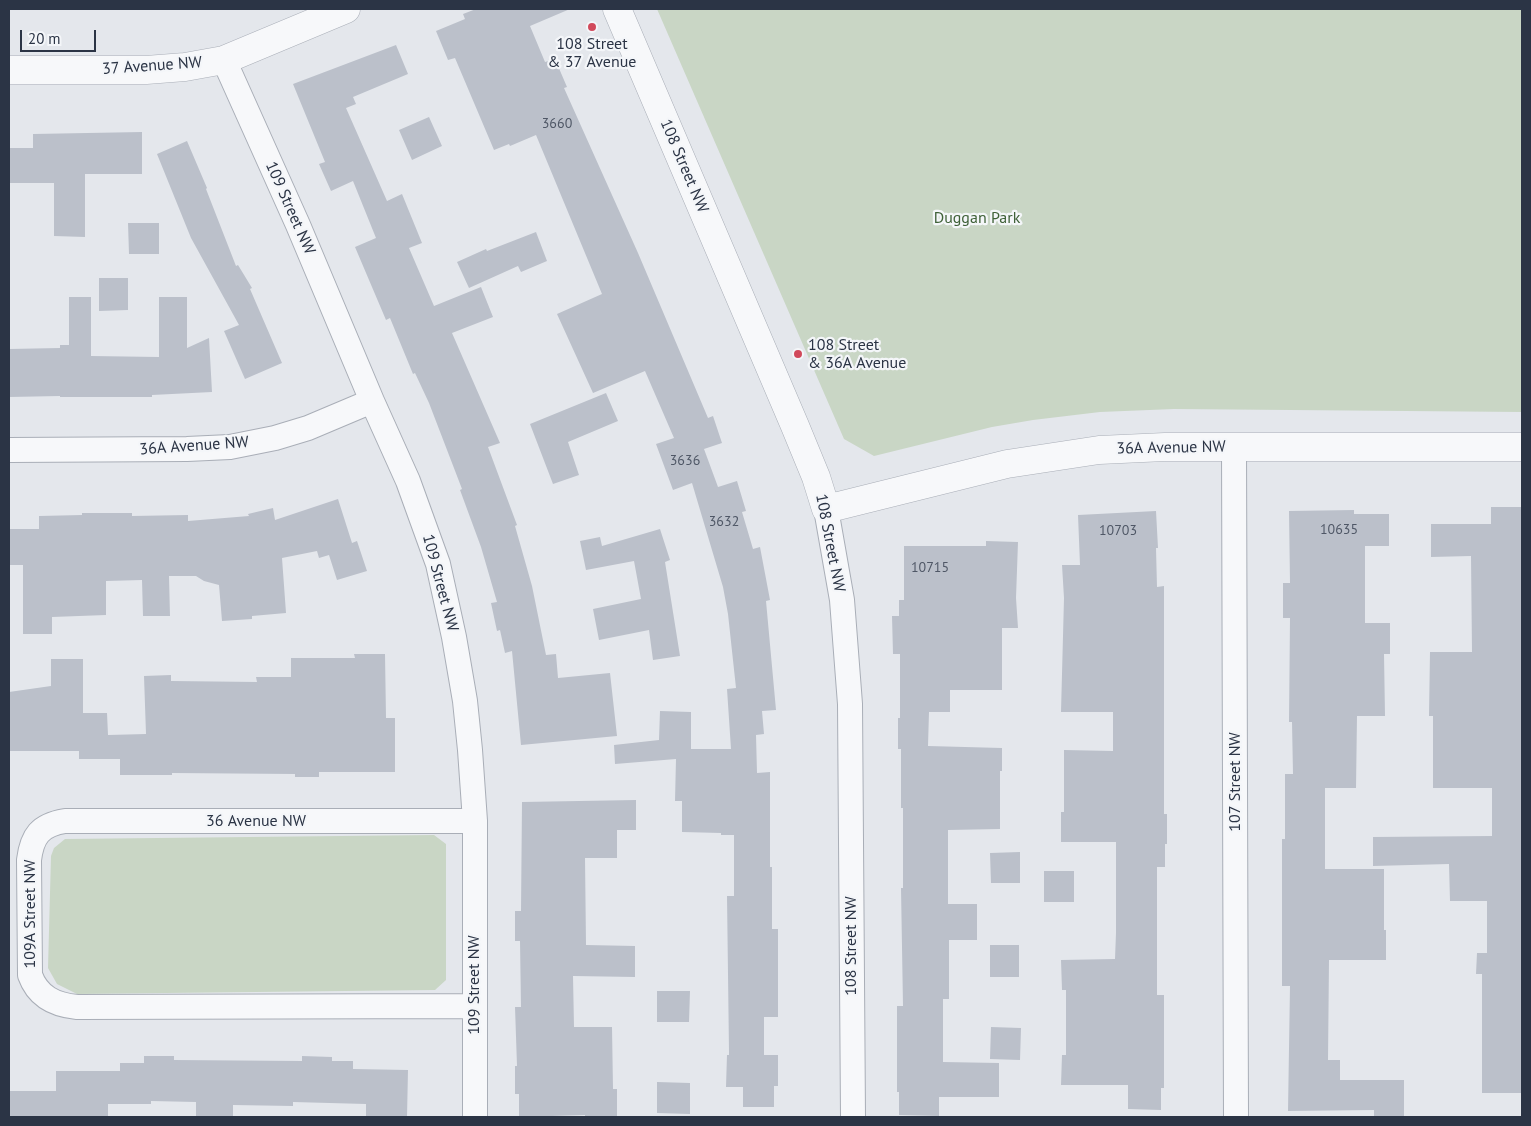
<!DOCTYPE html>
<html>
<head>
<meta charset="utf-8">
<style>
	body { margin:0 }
	#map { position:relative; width:1531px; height:1126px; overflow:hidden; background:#e4e7ec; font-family:"PT Sans",sans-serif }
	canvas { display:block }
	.frame { position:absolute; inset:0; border:10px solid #2b3445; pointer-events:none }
	.scale { position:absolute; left:20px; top:30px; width:76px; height:22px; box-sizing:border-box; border:2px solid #2b3445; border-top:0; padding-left:6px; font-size:15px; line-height:18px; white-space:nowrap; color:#2b3445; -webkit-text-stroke:4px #f4f6f9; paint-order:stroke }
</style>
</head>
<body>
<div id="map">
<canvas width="1531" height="1126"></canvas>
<div class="frame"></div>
<div class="scale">20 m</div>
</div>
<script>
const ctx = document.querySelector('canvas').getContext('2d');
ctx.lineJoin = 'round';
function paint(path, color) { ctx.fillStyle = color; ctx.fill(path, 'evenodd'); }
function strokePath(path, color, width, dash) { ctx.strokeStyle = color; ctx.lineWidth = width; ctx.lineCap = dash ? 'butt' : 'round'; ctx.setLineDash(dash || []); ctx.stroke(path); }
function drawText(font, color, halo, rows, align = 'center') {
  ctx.font = font + ' "PT Sans",sans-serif'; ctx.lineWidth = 4.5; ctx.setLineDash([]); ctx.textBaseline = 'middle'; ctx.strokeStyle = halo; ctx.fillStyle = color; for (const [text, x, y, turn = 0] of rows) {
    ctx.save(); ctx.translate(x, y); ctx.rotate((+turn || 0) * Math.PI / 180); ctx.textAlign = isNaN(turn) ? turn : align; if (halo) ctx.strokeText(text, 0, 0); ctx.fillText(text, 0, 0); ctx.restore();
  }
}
const green = new Path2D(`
	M 657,9 L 1522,9 L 1522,412 L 1174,409 L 1100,412 L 1033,420 L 992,427 L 874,456 L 844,439 Z
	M 434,835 L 446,844 L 446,980 L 435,990 L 77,994 L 57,984 L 48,968 L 51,856 L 54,848 L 65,839 Z`);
const building = new Path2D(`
	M 476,9 L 570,9 L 530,26 L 545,62 L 555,59 L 567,87 L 564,88 L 638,253 L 708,418 L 713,416 L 722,443 L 704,449 L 718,487 L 737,481 L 746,511 L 742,512 L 753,549 L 760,547 L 770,600 L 766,601 L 776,710 L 762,711 L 764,734 L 756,735 L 757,773 L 770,772 L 770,867 L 772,867 L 772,929 L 778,929 L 778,1017 L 764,1017 L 764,1055 L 778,1055 L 778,1086 L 774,1086 L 774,1107 L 743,1107 L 743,1087 L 726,1087 L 727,1055 L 729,1055 L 729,1052 L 727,896 L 734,896 L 734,835 L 721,835 L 721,833 L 682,832 L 682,801 L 675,801 L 676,759 L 615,764 L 614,745 L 659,740 L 660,711 L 691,712 L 691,749 L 731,749 L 727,689 L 736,688 L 728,614 L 723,587 L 692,483 L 673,490 L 656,444 L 674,438 L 645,371 L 593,393 L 557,314 L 602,294 L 536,135 L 510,146 L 509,144 L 494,150 L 455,58 L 448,60 L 436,31 L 465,19 L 463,14 Z
	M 396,45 L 408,74 L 353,97 L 356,104 L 346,108 L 387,201 L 402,194 L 422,243 L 409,248 L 434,306 L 481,287 L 493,317 L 452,333 L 500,443 L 488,447 L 517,525 L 515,526 L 532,586 L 546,655 L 556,654 L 558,678 L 610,673 L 617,736 L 521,745 L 512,651 L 505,653 L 500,630 L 497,631 L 491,603 L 497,602 L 481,547 L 460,490 L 462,489 L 429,403 L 415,373 L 413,374 L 390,318 L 386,320 L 355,247 L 376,238 L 353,181 L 331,191 L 319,164 L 325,162 L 293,84 Z
	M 429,117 L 442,146 L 412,160 L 399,130 Z
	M 142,132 L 142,174 L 85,174 L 85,237 L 54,236 L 54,183 L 9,183 L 9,148 L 33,148 L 33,134 Z
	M 187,141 L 207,188 L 206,189 L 236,266 L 238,265 L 252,288 L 250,289 L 282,363 L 245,379 L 224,331 L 239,325 L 191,238 L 157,154 Z
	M 128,223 L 159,223 L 159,254 L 129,254 Z
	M 536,232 L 547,261 L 521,272 L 518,266 L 469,288 L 457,262 L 486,249 L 487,251 Z
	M 99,278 L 128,278 L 128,310 L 99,311 Z
	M 69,297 L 91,297 L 91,356 L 159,357 L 159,297 L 187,297 L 187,348 L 209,338 L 212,392 L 152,395 L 152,397 L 60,397 L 60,396 L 9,397 L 9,349 L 60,348 L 60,345 L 69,345 Z
	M 606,393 L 618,421 L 568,442 L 579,475 L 553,484 L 530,424 Z
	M 338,499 L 352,543 L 357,541 L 367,571 L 337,580 L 329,555 L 319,558 L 317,551 L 282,558 L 286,613 L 252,616 L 252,619 L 222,621 L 219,585 L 204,581 L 196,576 L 169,576 L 170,616 L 143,616 L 142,580 L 106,581 L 106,615 L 52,617 L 52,634 L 23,634 L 23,565 L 9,565 L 9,529 L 39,529 L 39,516 L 82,515 L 82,513 L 132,513 L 132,516 L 188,515 L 188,521 L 249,516 L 248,514 L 273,508 L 275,520 Z
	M 1491,507 L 1522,507 L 1522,1093 L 1482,1093 L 1482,974 L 1476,974 L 1477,953 L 1487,953 L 1487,901 L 1450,901 L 1449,864 L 1373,866 L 1373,837 L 1492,836 L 1492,788 L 1433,788 L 1433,716 L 1429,716 L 1430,652 L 1472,652 L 1471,556 L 1431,557 L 1431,524 L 1491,524 Z
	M 1354,510 L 1354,514 L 1389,514 L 1389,546 L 1365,546 L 1365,623 L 1390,623 L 1390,654 L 1384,654 L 1385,716 L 1357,716 L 1356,788 L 1325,788 L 1325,869 L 1384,869 L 1384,930 L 1386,930 L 1386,960 L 1329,960 L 1328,1060 L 1340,1060 L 1340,1080 L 1404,1080 L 1404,1117 L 1374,1117 L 1374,1110 L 1288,1111 L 1290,986 L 1282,986 L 1282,839 L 1285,839 L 1285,774 L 1293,774 L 1292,722 L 1289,722 L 1290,618 L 1283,618 L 1283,583 L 1290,583 L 1289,511 Z
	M 1156,511 L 1158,548 L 1156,548 L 1157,587 L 1164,586 L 1164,814 L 1167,814 L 1167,844 L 1165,844 L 1165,867 L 1157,867 L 1157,995 L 1164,995 L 1164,1088 L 1161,1088 L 1161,1110 L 1128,1109 L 1128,1085 L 1061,1085 L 1062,1055 L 1066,1055 L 1066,990 L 1062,990 L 1061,960 L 1115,959 L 1116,933 L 1116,842 L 1061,842 L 1061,812 L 1064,812 L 1064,750 L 1113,751 L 1113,712 L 1061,712 L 1064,598 L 1062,565 L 1080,565 L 1078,515 Z
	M 660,529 L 670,560 L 665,562 L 680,656 L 653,660 L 649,630 L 599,640 L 593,609 L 641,599 L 634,561 L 586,570 L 580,541 L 600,537 L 602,546 Z
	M 986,541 L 1018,542 L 1016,598 L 1018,628 L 1002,628 L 1002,690 L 950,690 L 950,712 L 929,712 L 928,746 L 1002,748 L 1002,771 L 1000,771 L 1000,829 L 948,830 L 948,904 L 977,904 L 977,940 L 949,940 L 949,999 L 943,999 L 943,1062 L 999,1063 L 999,1097 L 939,1097 L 939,1116 L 899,1115 L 899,1092 L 897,1092 L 897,1006 L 903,1006 L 901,888 L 903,888 L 903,808 L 901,808 L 901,749 L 898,749 L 898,718 L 900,718 L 900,654 L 893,654 L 892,616 L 899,616 L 899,600 L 904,600 L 904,546 L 986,546 Z
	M 354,654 L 385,654 L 386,718 L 395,718 L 395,772 L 319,772 L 319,777 L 295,777 L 295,774 L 172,773 L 172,775 L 120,775 L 120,759 L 79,759 L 79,751 L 9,751 L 9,692 L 51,686 L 51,659 L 83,659 L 83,713 L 107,713 L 108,735 L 146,734 L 144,676 L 171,675 L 171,681 L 257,682 L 256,677 L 291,677 L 291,658 L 355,658 Z
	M 636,800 L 636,830 L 617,830 L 617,858 L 585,858 L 586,945 L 635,946 L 635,977 L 573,976 L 574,1027 L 612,1027 L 613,1089 L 617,1089 L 617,1117 L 585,1117 L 585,1115 L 519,1117 L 519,1094 L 515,1094 L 515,1066 L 517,1066 L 515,1007 L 521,1007 L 520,941 L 515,941 L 515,911 L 521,911 L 522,802 Z
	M 1020,852 L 1020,883 L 991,883 L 990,853 Z
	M 1044,871 L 1074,871 L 1074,902 L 1044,902 Z
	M 990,945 L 1019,945 L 1019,977 L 990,977 Z
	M 657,991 L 690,991 L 689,1022 L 657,1022 Z
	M 991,1027 L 1021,1028 L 1020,1060 L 990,1059 Z
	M 144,1056 L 174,1056 L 174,1060 L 302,1061 L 302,1056 L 332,1057 L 332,1061 L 353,1061 L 353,1069 L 408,1070 L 407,1117 L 366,1117 L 366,1104 L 293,1102 L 293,1106 L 233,1105 L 233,1117 L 196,1117 L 196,1102 L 151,1101 L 151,1104 L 108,1104 L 108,1117 L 9,1117 L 9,1091 L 56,1091 L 56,1071 L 120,1071 L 120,1063 L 144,1063 Z
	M 657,1082 L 690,1083 L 690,1114 L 657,1113 Z`);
const minor = new Path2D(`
	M 224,60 L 298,225 L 372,401 L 408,481 L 438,564 L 454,637 L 465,701 L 470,750 L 475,821 L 475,1117
	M 1234,447 L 1236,1117
	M 9,450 L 187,449 L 230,447 L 275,438 L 308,428 L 372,401
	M 826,509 L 842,600 L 850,704 L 853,1117
	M 474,1006 L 77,1007 C 55,1005 38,997 30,975 L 29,860 C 32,836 40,825 65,821 L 475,821`);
const tertiary = new Path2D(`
	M 617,9 L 795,426 L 816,477 L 826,509 L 1007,464 L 1099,450 L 1165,447 L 1522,447
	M 9,70 L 146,70 L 185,67 L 224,60 L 346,9`);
const markers = [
	[592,27,5,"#d1495b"],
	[798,354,5,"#d1495b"]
];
const numberNames = [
	["3660",557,124],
	["3636",685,461],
	["3632",724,522],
	["10635",1339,530],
	["10703",1118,531],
	["10715",930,568]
];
const poiNames = [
	["108 Street",592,44],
	["& 37 Avenue",592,62],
	["108 Street",808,345,"left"],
	["& 36A Avenue",808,363,"left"]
];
const streetNames = [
	["37 Avenue NW",152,66,-4],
	["108 Street NW",684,166,67],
	["109 Street NW",290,208,66],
	["36A Avenue NW",194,446,-4],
	["36A Avenue NW",1171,448,-1],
	["108 Street NW",830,543,79],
	["109 Street NW",440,583,75],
	["107 Street NW",1235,782,-90],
	["36 Avenue NW",256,821],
	["109A Street NW",30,914,-90],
	["108 Street NW",851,946,-90],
	["109 Street NW",474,985,-90]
];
const parkNames = [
	["Duggan Park",977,218]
];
paint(green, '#c9d6c5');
paint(building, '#bbc0ca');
strokePath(minor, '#a9aeb7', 26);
strokePath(tertiary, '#a9aeb7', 29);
strokePath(minor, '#f7f8fa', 24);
strokePath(tertiary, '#f7f8fa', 28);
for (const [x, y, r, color] of markers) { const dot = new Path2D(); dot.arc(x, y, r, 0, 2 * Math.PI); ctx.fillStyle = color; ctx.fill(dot); strokePath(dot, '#f4f6f9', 2); }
drawText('14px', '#4f5766', null, numberNames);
drawText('16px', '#2b3445', '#f4f6f9', poiNames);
drawText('16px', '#2b3445', '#f4f6f9', streetNames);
drawText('16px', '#3f6138', '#f4f6f9', parkNames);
</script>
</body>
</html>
